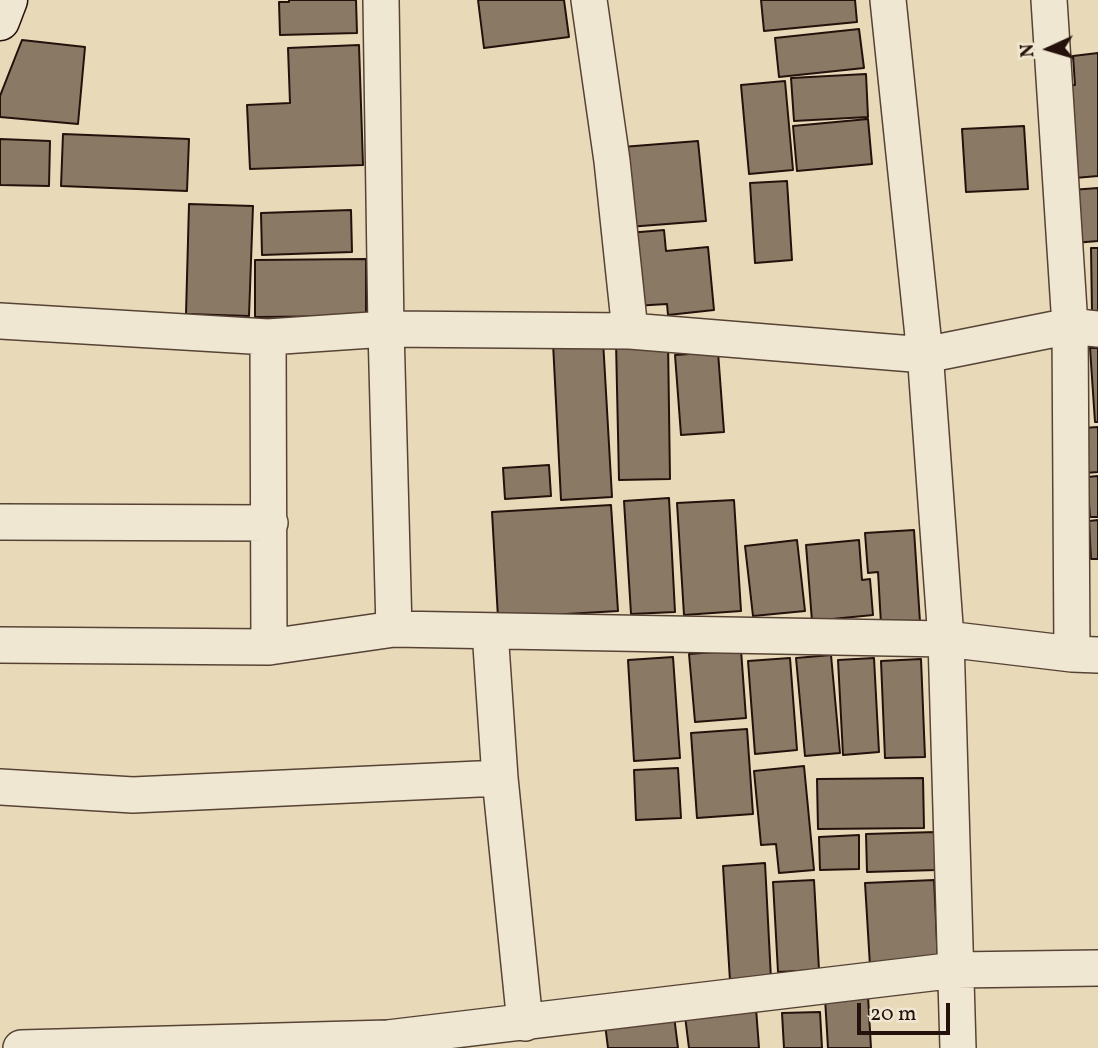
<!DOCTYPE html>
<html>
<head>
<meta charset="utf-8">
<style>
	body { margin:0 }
	#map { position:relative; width:1098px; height:1048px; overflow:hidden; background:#e8dab9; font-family:Vollkorn,serif }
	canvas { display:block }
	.north { position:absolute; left:1014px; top:14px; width:70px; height:70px; -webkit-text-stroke:5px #f0e7d2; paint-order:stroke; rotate:266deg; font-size:19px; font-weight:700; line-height:28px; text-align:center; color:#25110b }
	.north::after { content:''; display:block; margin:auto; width:24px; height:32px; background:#25110b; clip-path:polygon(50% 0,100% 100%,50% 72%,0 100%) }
	.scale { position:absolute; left:857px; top:1003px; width:93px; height:32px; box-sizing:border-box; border:4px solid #25110b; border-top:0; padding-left:9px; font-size:21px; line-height:24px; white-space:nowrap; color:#25110b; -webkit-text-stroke:5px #f0e7d2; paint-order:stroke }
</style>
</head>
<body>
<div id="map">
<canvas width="1098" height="1048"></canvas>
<div class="north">N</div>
<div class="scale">20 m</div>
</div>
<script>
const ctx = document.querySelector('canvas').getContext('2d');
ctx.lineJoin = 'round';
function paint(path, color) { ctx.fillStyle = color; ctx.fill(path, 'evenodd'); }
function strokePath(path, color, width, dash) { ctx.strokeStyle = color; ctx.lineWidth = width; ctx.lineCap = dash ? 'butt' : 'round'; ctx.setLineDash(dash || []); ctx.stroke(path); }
const building = new Path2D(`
	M 289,0 L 356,0 L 357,33 L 280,35 L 279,2 L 289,2 Z
	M 478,0 L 564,0 L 569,37 L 484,48 Z
	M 761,0 L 855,0 L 857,22 L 764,31 Z
	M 859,29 L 864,68 L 779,77 L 775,38 Z
	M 22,40 L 85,47 L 78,124 L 0,117 L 0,96 Z
	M 359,45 L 363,165 L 250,169 L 247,105 L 290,103 L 288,48 Z
	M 1098,53 L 1098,176 L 1063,179 L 1066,85 L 1075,85 L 1073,56 Z
	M 866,74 L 868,117 L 794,121 L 791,78 Z
	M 785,81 L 793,170 L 749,174 L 741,85 Z
	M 868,119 L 872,164 L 797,171 L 793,126 Z
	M 1024,126 L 1028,189 L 966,192 L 962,129 Z
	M 63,134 L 189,139 L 187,191 L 61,186 Z
	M 0,139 L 50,141 L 49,186 L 0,185 Z
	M 698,141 L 706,221 L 628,227 L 622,147 Z
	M 787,181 L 792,260 L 755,263 L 750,183 Z
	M 1098,188 L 1098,241 L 1074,243 L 1071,190 Z
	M 189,204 L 253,206 L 249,316 L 186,314 Z
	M 351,210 L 352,252 L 262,255 L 261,213 Z
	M 664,230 L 666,251 L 708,247 L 714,310 L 668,315 L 667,304 L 634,306 L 628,233 Z
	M 1091,248 L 1098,248 L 1098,312 L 1092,312 Z
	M 366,259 L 366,316 L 255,317 L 255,260 Z
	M 603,340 L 612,497 L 561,500 L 553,343 Z
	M 668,341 L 670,479 L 619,480 L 616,342 Z
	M 1090,348 L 1098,348 L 1098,422 L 1095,422 Z
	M 718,352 L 724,432 L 681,435 L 675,355 Z
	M 1098,427 L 1098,472 L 1085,473 L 1083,428 Z
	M 549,465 L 551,496 L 505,499 L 503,468 Z
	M 1098,476 L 1098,517 L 1090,517 L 1087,477 Z
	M 669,498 L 675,612 L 631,614 L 624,501 Z
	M 734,500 L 741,611 L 684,615 L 677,503 Z
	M 611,505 L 618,611 L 498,618 L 492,512 Z
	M 1098,520 L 1098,559 L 1091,559 L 1089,521 Z
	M 914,530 L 920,622 L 881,624 L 878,572 L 868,573 L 865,533 Z
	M 797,540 L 805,611 L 753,616 L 745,546 Z
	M 859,540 L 862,580 L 870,579 L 873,615 L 812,621 L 806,545 Z
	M 741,650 L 746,718 L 695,722 L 689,654 Z
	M 831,655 L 840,753 L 805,756 L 796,658 Z
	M 673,657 L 680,758 L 634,761 L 628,660 Z
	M 790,658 L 797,750 L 755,754 L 748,661 Z
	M 874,658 L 879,752 L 843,755 L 838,660 Z
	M 921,659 L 925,757 L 885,758 L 881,661 Z
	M 747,729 L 753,814 L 697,818 L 691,733 Z
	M 804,766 L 814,870 L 779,873 L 776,844 L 761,845 L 754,771 Z
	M 678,768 L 681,818 L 636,820 L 634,770 Z
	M 923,778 L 924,828 L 818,829 L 817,779 Z
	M 936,832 L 937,870 L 867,872 L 866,834 Z
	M 859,835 L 859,869 L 820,870 L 819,837 Z
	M 765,863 L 771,979 L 730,981 L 723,866 Z
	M 814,880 L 819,970 L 778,972 L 773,882 Z
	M 934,880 L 938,962 L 870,966 L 865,883 Z
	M 868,996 L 871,1048 L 828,1048 L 825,998 Z
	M 756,1008 L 759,1048 L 689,1048 L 685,1016 Z
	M 820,1012 L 822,1048 L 784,1048 L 782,1013 Z
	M 674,1016 L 678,1048 L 608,1048 L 605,1024 Z`);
const street = new Path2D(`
	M 381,0 L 386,329 L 394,629
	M 589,0 L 612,161 L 630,331
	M 888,0 L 926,365 L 946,639 L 958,1048
	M 1049,0 L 1070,326 L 1072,654
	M 0,321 L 268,337 L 386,329 L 630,331 L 925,355 L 1070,326 L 1098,329
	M 268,337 L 269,647
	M 0,522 L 270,523
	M 490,631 L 500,778 L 525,1023
	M 0,645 L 269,647 L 394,629 L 946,639 L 1072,654 L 1098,655
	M 0,787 L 133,795 L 500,778
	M 21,1048 L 388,1038 L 956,970 L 1098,968`);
const secondary = new Path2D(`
	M 0,21 L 8,0`);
paint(building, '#8a7a65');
strokePath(building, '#25110b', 2);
strokePath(street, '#564336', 38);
strokePath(secondary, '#25110b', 41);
strokePath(street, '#f0e7d2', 35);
strokePath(secondary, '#f0e7d2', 38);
</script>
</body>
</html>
